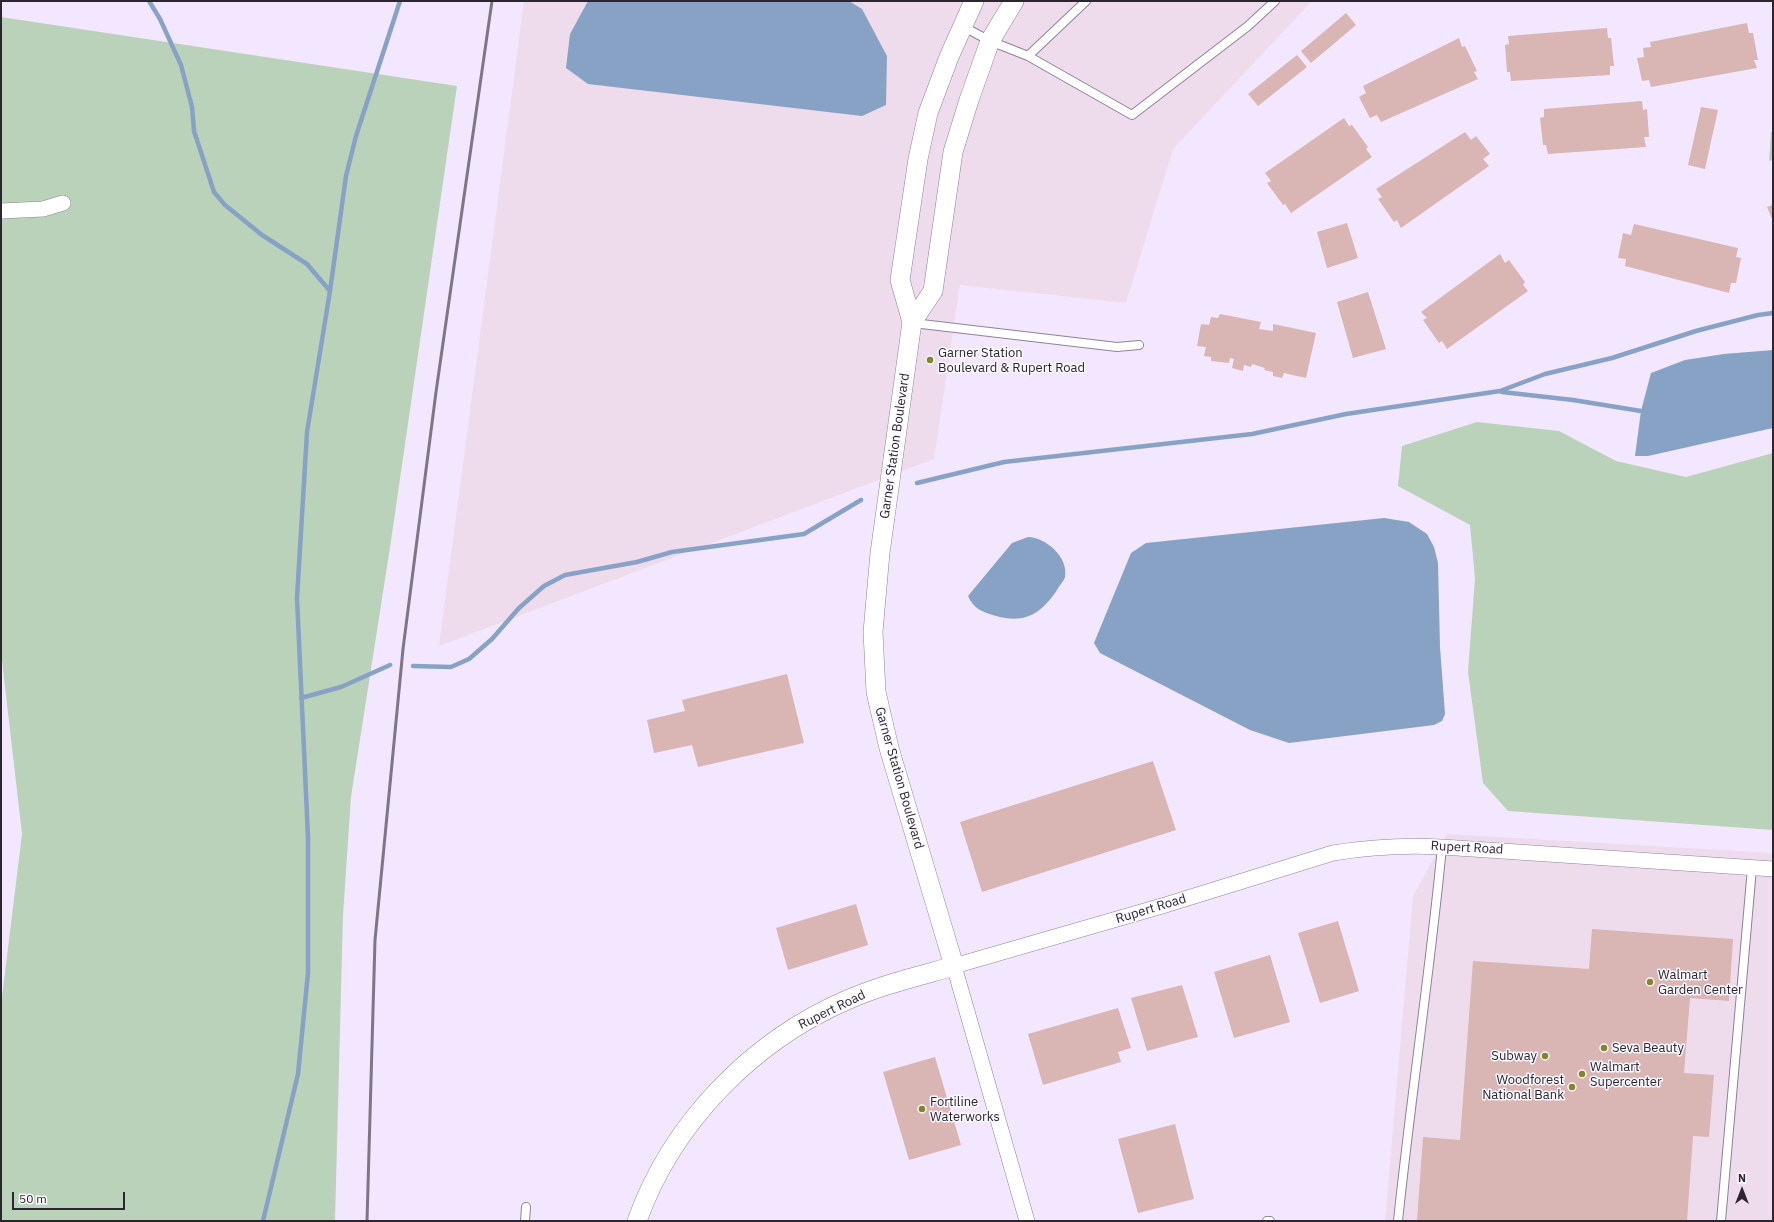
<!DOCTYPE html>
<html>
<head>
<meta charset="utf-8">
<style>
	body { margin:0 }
	#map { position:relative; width:1774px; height:1222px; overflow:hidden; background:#f3e7ff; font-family:"IBM Plex Sans",sans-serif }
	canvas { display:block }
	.frame { position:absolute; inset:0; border:2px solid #2b2630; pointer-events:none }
	.north { position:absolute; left:1722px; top:1170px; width:40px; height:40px; -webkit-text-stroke:3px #fbf9ff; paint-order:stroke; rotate:0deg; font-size:11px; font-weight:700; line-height:16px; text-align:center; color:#2b2630 }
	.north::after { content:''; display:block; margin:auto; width:14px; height:18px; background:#2b2630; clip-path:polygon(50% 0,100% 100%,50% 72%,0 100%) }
	.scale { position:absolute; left:12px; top:1192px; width:113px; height:18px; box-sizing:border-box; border:2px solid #2b2630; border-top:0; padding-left:5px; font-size:12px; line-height:14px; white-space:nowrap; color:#2b2630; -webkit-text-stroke:3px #fbf9ff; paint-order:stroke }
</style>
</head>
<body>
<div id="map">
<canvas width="1774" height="1222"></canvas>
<div class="frame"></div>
<div class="north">N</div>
<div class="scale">50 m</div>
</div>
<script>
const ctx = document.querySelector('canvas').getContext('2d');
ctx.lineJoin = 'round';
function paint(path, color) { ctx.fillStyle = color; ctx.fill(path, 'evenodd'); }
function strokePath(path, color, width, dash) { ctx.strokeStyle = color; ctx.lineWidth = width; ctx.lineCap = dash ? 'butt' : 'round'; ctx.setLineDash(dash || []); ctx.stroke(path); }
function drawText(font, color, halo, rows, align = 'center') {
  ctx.font = font + ' "IBM Plex Sans",sans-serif'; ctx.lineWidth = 3; ctx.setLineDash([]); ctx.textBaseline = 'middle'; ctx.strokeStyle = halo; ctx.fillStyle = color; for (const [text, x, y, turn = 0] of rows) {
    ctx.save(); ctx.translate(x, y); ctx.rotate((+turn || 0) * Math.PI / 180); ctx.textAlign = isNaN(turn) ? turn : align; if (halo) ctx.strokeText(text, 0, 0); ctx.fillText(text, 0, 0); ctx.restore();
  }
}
const commercial = new Path2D(`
	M 524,1 L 1312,1 L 1173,149 L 1126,303 L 960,285 L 934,459 L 439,646 Z
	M 1447,834 L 1773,853 L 1773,1221 L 1385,1221 L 1413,896 Z`);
const green = new Path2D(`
	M 1,17 L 457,86 L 391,541 L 351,797 L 343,915 L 335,1221 L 1,1221 L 1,1005 L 22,834 L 1,652 Z
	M 1771,132 L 1773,132 L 1773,160 L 1769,161 Z
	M 1477,422 L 1559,431 L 1616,461 L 1686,477 L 1773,453 L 1773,830 L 1508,811 L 1483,783 L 1468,672 L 1475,578 L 1470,525 L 1398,486 L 1402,446 Z`);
const water = new Path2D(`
	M 588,1 L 849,1 L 862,9 L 887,56 L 886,105 L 862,116 L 588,84 L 566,68 L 570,34 Z
	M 1773,350 L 1773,428 L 1648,456 L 1635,456 L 1641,411 L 1651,373 L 1685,360 L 1724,354 Z
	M 1384,518 L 1409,522 L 1427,534 L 1434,547 L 1438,563 L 1440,647 L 1445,714 L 1442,721 L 1434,725 L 1289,743 L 1250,730 L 1100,653 L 1094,643 L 1131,553 L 1146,543 Z
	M 1028,537 C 1045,537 1069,557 1065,577 C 1064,581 1059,586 1057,590 C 1041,614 1025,624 996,616 C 982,612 974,609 968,596 L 1012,543 Z`);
const stream = new Path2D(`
	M 149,1 L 160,19 L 181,65 L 192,107 L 194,131 L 214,192 L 225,205 L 262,235 L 307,264 L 330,291
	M 1502,392 L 1573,400 L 1641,411
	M 917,483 L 1004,462 L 1252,434 L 1346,414 L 1500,391 L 1545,374 L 1612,358 L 1696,331 L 1758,315 L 1773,313
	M 413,666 L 451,667 L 469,659 L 492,639 L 519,608 L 544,586 L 565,575 L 637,562 L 672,552 L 804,534 L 861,500
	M 301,698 L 341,687 L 390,665
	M 263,1221 L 298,1074 L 308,973 L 308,837 L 297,598 L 307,432 L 330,291 L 346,176 L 356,136 L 400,1`);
const building = new Path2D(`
	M 1346,13 L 1356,25 L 1311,63 L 1301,51 Z
	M 1747,23 L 1749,33 L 1753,33 L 1758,60 L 1754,60 L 1757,68 L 1651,87 L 1649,80 L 1642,81 L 1637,58 L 1644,57 L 1643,48 L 1651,47 L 1650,42 Z
	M 1607,28 L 1608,38 L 1611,38 L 1614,66 L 1610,66 L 1610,75 L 1511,81 L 1510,72 L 1507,72 L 1505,45 L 1509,44 L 1508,36 Z
	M 1459,38 L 1462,47 L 1465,46 L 1477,71 L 1474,72 L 1478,79 L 1381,122 L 1377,115 L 1370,118 L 1359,97 L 1366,93 L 1363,86 Z
	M 1297,55 L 1307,67 L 1258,106 L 1248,94 Z
	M 1642,101 L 1643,110 L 1647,109 L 1649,137 L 1644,137 L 1646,147 L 1548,154 L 1546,145 L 1543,145 L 1540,118 L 1544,117 L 1544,109 Z
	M 1701,107 L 1718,110 L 1705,169 L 1688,165 Z
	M 1344,118 L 1349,126 L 1352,125 L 1368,147 L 1366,149 L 1372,157 L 1291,213 L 1285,204 L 1283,205 L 1267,183 L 1271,181 L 1265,173 Z
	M 1465,132 L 1471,140 L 1476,136 L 1490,154 L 1483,159 L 1489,166 L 1401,228 L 1397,220 L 1394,222 L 1378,199 L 1382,197 L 1376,189 Z
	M 1773,205 L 1773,221 L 1767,207 Z
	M 1347,223 L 1358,258 L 1327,268 L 1317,232 Z
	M 1634,224 L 1738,248 L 1736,257 L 1741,258 L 1736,283 L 1731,283 L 1729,293 L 1625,266 L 1626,259 L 1618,258 L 1623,233 L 1631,235 Z
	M 1500,254 L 1505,263 L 1509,260 L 1525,282 L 1523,285 L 1528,291 L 1447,349 L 1442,341 L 1439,343 L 1423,320 L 1427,318 L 1421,312 Z
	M 1368,292 L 1386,349 L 1353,358 L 1337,302 Z
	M 1220,314 L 1261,322 L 1259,329 L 1273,331 L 1273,324 L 1316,333 L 1306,378 L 1284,373 L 1282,378 L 1273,376 L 1273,372 L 1264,370 L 1265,368 L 1252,364 L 1251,367 L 1244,365 L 1243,371 L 1232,368 L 1234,359 L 1230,358 L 1229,363 L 1211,361 L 1211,357 L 1204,356 L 1206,347 L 1197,346 L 1201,324 L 1209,325 L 1211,317 L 1218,318 Z
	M 787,674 L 804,743 L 698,767 L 692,745 L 654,753 L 647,720 L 685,711 L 682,700 Z
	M 1153,761 L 1176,830 L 982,892 L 960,822 Z
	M 856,904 L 868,945 L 788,970 L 776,928 Z
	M 1338,921 L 1359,991 L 1320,1003 L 1298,933 Z
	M 1592,929 L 1733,939 L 1729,1001 L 1690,998 L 1684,1073 L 1714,1075 L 1709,1137 L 1693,1136 L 1687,1221 L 1417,1221 L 1423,1137 L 1460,1140 L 1473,961 L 1589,969 Z
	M 1270,955 L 1290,1022 L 1234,1038 L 1214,972 Z
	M 1182,985 L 1198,1037 L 1147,1051 L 1131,998 Z
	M 1118,1008 L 1131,1048 L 1118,1052 L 1121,1062 L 1043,1085 L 1028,1034 Z
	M 935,1057 L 961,1145 L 909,1160 L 883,1072 Z
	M 1175,1124 L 1194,1199 L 1138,1213 L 1118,1139 Z`);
const service = new Path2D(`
	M 962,26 L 990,41 L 1028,56 L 1132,115 L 1248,26 L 1275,1
	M 1028,56 L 1086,1
	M 913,323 L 1117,347 L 1139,345
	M 525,1221 L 526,1207
	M 1267,1221 L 1270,1221
	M 1398,1221 C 1411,1096 1430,972 1442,847
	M 1721,1221 L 1752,868`);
const minor = new Path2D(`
	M 1,211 L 43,209 L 63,203
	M 1027,1221 L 954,966 L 1162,906 L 1333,853 C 1370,847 1405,845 1442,847 L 1773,869`);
const tertiary = new Path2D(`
	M 912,322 L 933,291 L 953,152 L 969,100 L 990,41 L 1014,1
	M 637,1221 C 672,1123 752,1041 847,1000 C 881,985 919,976 954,966 L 889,748 L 876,692 L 873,632 L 880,553 L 912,322 L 900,280 L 918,159 L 928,113 L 949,57 L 974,1`);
const rail = new Path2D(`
	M 367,1221 L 375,940 L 403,649 L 436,392 L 492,1`);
const markers = [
	[930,360,4,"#83842e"],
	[1650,982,4,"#83842e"],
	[1604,1048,4,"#83842e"],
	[1545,1056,4,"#83842e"],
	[1582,1074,4,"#83842e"],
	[1572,1087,4,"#83842e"],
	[922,1109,4,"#83842e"]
];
const poiNames = [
	["Garner Station",938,353],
	["Boulevard & Rupert Road",938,368],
	["Walmart",1658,975],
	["Garden Center",1658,990],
	["Seva Beauty",1612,1048],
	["Subway",1537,1056,"right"],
	["Walmart",1590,1067],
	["Supercenter",1590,1082],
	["Woodforest",1564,1080,"right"],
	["National Bank",1564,1095,"right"],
	["Fortiline",930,1102],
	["Waterworks",930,1117]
];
const streetNames = [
	["Garner Station Boulevard",895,446,-82],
	["Garner Station Boulevard",899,778,74],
	["Rupert Road",1467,848,3],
	["Rupert Road",1151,909,-17],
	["Rupert Road",832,1010,-26]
];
paint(commercial, '#eedced');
paint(green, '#bbd2ba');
paint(water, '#87a2c5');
strokePath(stream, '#87a2c5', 4.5);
paint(building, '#d9b5b4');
strokePath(service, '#8f829c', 10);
strokePath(minor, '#8f829c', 16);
strokePath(tertiary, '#8f829c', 20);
strokePath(service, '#fff', 8);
strokePath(minor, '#fff', 15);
strokePath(tertiary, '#fff', 19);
strokePath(rail, '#7e7686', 3);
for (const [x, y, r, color] of markers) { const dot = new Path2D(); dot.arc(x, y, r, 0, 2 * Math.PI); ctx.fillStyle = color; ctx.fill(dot); strokePath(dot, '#fbf9ff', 1.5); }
drawText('13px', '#2b2630', '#fbf9ff', poiNames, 'left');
drawText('13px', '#2b2630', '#fbf9ff', streetNames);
</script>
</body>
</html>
